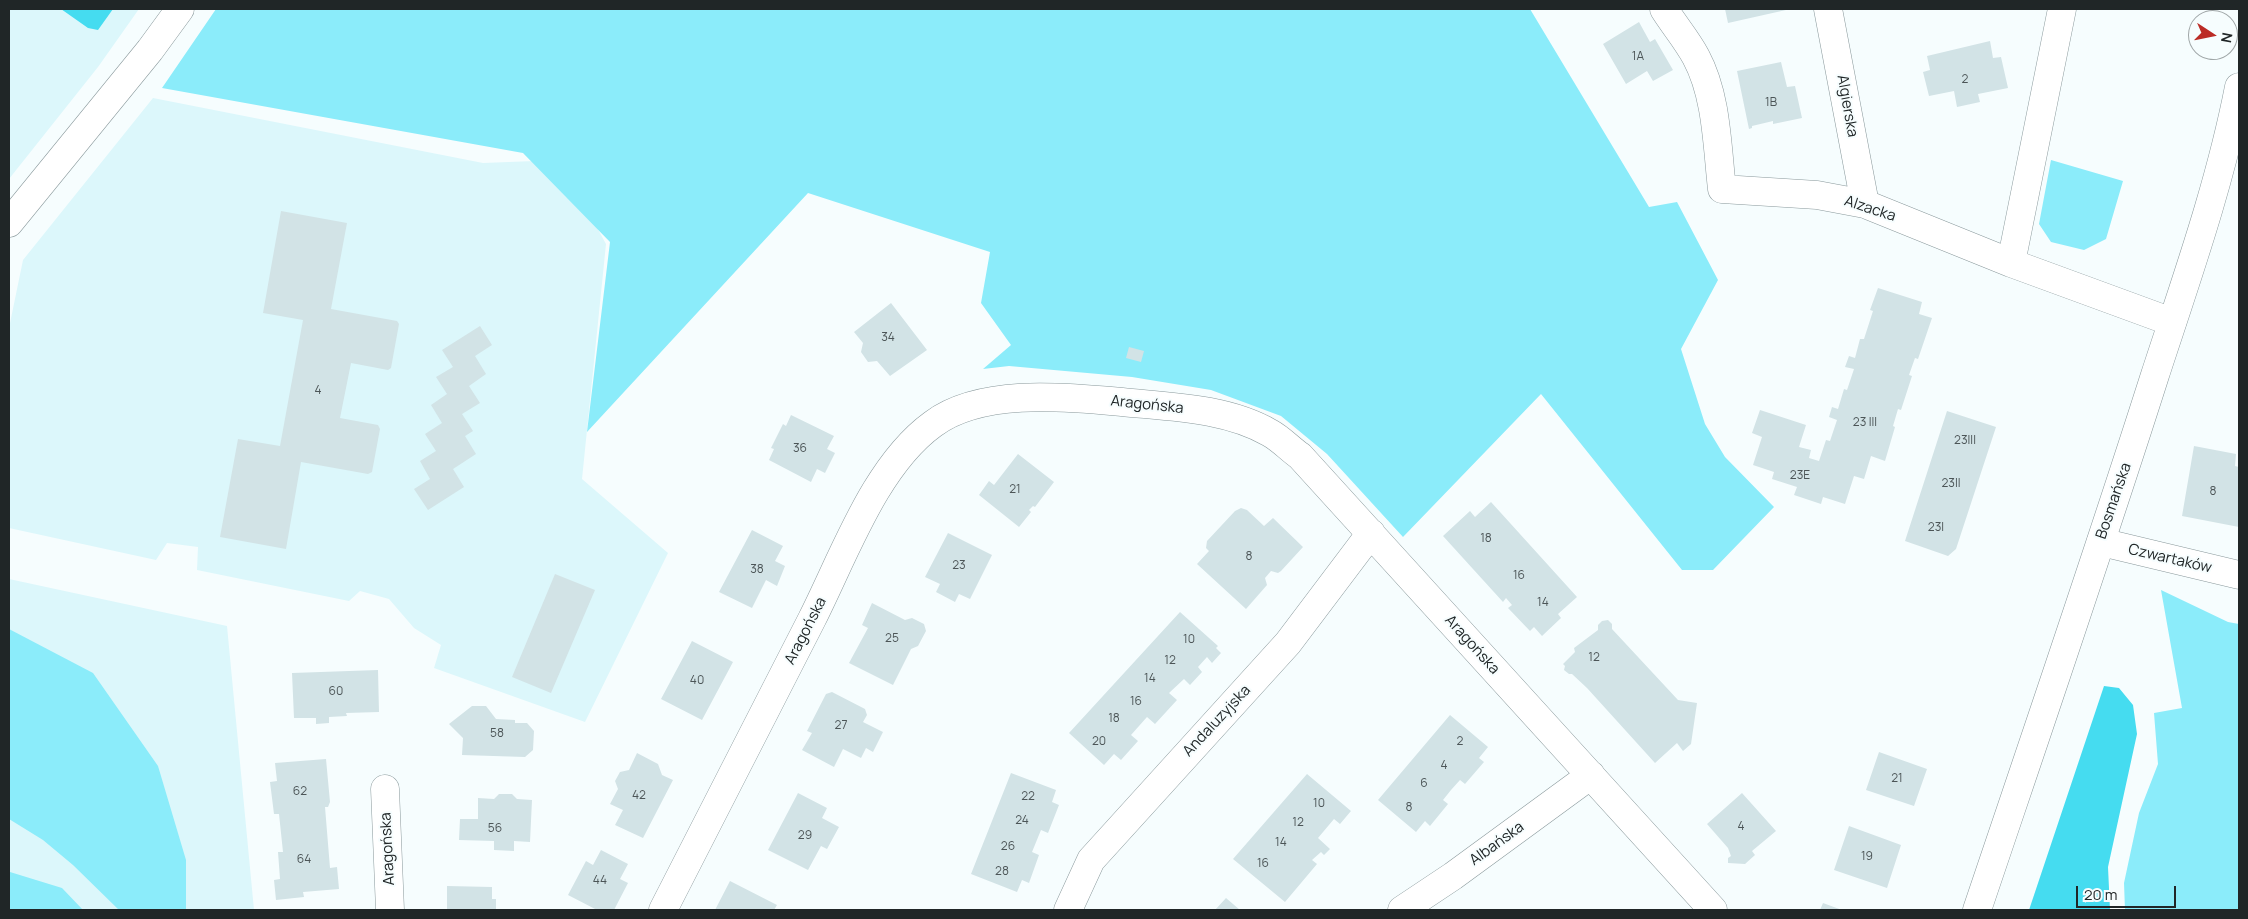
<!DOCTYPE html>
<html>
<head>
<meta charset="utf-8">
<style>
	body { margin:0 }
	#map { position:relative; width:2248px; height:919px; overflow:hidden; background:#f6fdfe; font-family:Manrope,sans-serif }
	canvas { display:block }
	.frame { position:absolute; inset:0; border:10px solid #202627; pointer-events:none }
	.north { position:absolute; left:2188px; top:10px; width:50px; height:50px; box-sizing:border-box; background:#f6fdfe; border:1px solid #a0a7a8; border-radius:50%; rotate:101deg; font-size:14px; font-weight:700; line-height:20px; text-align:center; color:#202627 }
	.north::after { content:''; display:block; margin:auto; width:18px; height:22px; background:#bb2c26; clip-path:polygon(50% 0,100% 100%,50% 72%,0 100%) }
	.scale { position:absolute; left:2076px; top:886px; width:100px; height:22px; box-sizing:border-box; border:2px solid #202627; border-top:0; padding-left:6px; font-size:15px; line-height:18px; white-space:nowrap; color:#202627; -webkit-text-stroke:4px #f6fdfe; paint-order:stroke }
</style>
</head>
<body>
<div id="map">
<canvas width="2248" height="919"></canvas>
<div class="frame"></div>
<div class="north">N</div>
<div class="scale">20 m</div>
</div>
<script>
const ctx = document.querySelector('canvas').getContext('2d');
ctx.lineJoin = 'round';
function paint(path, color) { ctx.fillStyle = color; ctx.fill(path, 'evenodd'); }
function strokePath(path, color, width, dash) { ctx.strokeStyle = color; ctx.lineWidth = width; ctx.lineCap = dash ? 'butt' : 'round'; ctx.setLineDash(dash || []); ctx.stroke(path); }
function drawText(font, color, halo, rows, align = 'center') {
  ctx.font = font + ' Manrope,sans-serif'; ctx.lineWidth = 4; ctx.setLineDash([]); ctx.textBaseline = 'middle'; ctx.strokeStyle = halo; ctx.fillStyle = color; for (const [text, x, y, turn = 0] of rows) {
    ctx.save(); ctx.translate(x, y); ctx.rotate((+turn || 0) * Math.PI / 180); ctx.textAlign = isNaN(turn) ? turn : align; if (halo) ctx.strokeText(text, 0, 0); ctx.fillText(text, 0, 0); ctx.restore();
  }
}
const built = new Path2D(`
	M 9,9 L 139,9 L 98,67 L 9,179 Z
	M 153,98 L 483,163 L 560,160 L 606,244 L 582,479 L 668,553 L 585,722 L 434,668 L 441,645 L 414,628 L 389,599 L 360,591 L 349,601 L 197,570 L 198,547 L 167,543 L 156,560 L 9,528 L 9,328 L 23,260 Z
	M 9,579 L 227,626 L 254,910 L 9,910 Z`);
const green = new Path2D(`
	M 216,9 L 1530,9 L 1649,207 L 1677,202 L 1718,280 L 1681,349 L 1705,424 L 1725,457 L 1774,507 L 1713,570 L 1682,570 L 1541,394 L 1403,537 L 1327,454 L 1281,416 L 1211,390 L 1132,377 L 1009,366 L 983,369 L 1011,345 L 981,303 L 990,252 L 808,193 L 587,432 L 610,242 L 523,153 L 162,88 Z
	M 2051,160 L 2123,181 L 2106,239 L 2084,250 L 2051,242 L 2039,224 Z
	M 2161,590 L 2228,622 L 2239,624 L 2239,910 L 2125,910 L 2124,883 L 2139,813 L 2158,764 L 2154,713 L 2182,708 Z
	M 9,629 L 93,673 L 158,766 L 186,860 L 186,910 L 119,910 L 73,865 L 43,840 L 9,819 Z
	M 10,872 L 62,888 L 83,910 L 9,910 L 9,873 Z`);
const water = new Path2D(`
	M 61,9 L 113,9 L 98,30 L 88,28 Z
	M 2104,686 L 2119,688 L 2133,705 L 2137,734 L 2108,867 L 2110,910 L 2029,910 Z`);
const building = new Path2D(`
	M 1725,9 L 1786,9 L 1786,10 L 1728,23 Z
	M 1639,22 L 1650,42 L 1655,39 L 1673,70 L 1653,81 L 1647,71 L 1626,84 L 1603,44 Z
	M 1990,41 L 1993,58 L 2001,57 L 2008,88 L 1978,94 L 1980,102 L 1957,107 L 1954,91 L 1929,96 L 1923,72 L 1930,70 L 1927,56 Z
	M 1781,62 L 1787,87 L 1795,86 L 1802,118 L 1773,124 L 1773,121 L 1752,126 L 1752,128 L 1749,129 L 1737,71 Z
	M 281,211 L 347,223 L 331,309 L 397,321 L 399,324 L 391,368 L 388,370 L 351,363 L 340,418 L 378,425 L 380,429 L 372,472 L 368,474 L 301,462 L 286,549 L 220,537 L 238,439 L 280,446 L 303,320 L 263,313 Z
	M 1878,288 L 1922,302 L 1919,314 L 1932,318 L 1918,359 L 1915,358 L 1909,375 L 1912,376 L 1901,410 L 1898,409 L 1893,426 L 1895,427 L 1885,461 L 1871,456 L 1864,479 L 1854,476 L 1845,504 L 1823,497 L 1821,504 L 1794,495 L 1797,487 L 1772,479 L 1774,472 L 1753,465 L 1762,437 L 1752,433 L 1760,410 L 1806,425 L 1799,447 L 1811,450 L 1809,458 L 1819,461 L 1826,440 L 1830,441 L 1837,420 L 1829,417 L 1832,407 L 1838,409 L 1844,389 L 1847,390 L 1854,369 L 1845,367 L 1849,356 L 1855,358 L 1860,339 L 1864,339 L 1873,311 L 1870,310 Z
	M 891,303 L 927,350 L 890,376 L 877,361 L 868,362 L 861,352 L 863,343 L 854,332 Z
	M 480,326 L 492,345 L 475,356 L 486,374 L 469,386 L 480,403 L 462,414 L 473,431 L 465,436 L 476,454 L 453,469 L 464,487 L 428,510 L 414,489 L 430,479 L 420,461 L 436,451 L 425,434 L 442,423 L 431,405 L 447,394 L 436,377 L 453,367 L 442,350 Z
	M 1129,347 L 1144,351 L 1141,362 L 1126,358 Z
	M 1947,411 L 1996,427 L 1956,549 L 1948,556 L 1905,541 Z
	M 791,415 L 834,436 L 827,449 L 835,453 L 825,473 L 817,469 L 811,482 L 769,460 L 774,449 L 771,448 L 783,424 L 786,426 Z
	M 2194,446 L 2236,454 L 2235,466 L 2239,467 L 2239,527 L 2182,516 Z
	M 1018,454 L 1054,482 L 1035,507 L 1033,506 L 1029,510 L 1031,512 L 1019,527 L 979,495 L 989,481 L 994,485 Z
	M 1491,502 L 1577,597 L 1558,614 L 1561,618 L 1542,636 L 1534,627 L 1530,631 L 1508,608 L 1512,605 L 1506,598 L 1503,602 L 1443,536 L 1470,511 L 1475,517 Z
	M 1241,508 L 1247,510 L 1264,526 L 1273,518 L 1303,547 L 1281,571 L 1278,573 L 1271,571 L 1265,578 L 1267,585 L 1246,609 L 1197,564 L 1209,551 L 1206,548 L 1207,541 L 1235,511 Z
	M 752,530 L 783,546 L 775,561 L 785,566 L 777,586 L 766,580 L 752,608 L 719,592 Z
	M 948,533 L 992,555 L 970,599 L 959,594 L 955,602 L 936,592 L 940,584 L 925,577 Z
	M 555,574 L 595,590 L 551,693 L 512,677 Z
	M 872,603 L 905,620 L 912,618 L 924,624 L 926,631 L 918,646 L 911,649 L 893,685 L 849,663 L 868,628 L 862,625 Z
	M 1180,612 L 1218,646 L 1216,648 L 1221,653 L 1212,663 L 1207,657 L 1198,667 L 1202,672 L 1190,685 L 1184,679 L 1169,693 L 1177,700 L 1155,724 L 1147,717 L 1131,735 L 1138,741 L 1121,760 L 1114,754 L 1104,765 L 1069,733 Z
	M 1608,620 L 1612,624 L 1612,629 L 1678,700 L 1697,703 L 1691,744 L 1683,751 L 1677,743 L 1655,763 L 1587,688 L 1572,674 L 1569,674 L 1564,670 L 1565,666 L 1563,664 L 1575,652 L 1574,648 L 1598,630 L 1598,625 L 1602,621 Z
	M 692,641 L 733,662 L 702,720 L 661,699 Z
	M 378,670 L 379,712 L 346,713 L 347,716 L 329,717 L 329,723 L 316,724 L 316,718 L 294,718 L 292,673 Z
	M 832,692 L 865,709 L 867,715 L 863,722 L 883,732 L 873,752 L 866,748 L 861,758 L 843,749 L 834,767 L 802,750 L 812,733 L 807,731 L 826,694 Z
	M 472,706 L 486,706 L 496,719 L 515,720 L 515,723 L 527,723 L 534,731 L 533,750 L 525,757 L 462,755 L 463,738 L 449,724 Z
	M 1450,715 L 1488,747 L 1479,758 L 1484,762 L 1465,784 L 1460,780 L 1451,790 L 1443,800 L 1448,804 L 1430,826 L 1425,821 L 1416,832 L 1378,800 Z
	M 1879,752 L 1927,769 L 1914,806 L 1866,790 Z
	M 637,753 L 658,764 L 662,775 L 673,780 L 643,838 L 615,825 L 623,810 L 610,804 L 618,789 L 615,781 L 620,772 L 629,770 Z
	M 326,759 L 330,802 L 328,807 L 325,807 L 330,868 L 337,867 L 339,889 L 303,892 L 304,897 L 276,900 L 274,880 L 280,879 L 278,852 L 283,852 L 279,814 L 274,814 L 270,782 L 277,781 L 275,763 Z
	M 1011,773 L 1056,790 L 1052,802 L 1059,805 L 1048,833 L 1041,830 L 1032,852 L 1039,855 L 1029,883 L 1022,880 L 1017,892 L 971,874 Z
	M 1307,774 L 1351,811 L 1340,824 L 1334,819 L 1318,838 L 1330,849 L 1324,855 L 1321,852 L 1312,860 L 1317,864 L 1285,902 L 1233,859 Z
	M 798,793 L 827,808 L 822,818 L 839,827 L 827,849 L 821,846 L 808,870 L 768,850 Z
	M 1742,793 L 1776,831 L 1752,851 L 1755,855 L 1745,864 L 1728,863 L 1728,858 L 1731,856 L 1728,848 L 1707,824 Z
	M 499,794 L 512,794 L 517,799 L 532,800 L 530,842 L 514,841 L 514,851 L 494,850 L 494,841 L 459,840 L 460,819 L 478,819 L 478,798 L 494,799 Z
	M 1849,826 L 1901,845 L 1887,888 L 1834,870 Z
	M 601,850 L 628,864 L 620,879 L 628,883 L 614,910 L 597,910 L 568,895 L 586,861 L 593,865 Z
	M 730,881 L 777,905 L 774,910 L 715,910 Z
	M 447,886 L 492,887 L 492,899 L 496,899 L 496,910 L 447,910 Z
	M 1226,898 L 1240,910 L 1215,910 Z
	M 1823,903 L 1842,910 L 1820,910 Z`);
const minor = new Path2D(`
	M 1664,9 C 1674,25 1687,40 1696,57 C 1717,96 1717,146 1722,189 L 1817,195 L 1865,204 L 2011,263 L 2172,322
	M 1828,9 L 1865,204
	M 9,223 L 150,50 L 180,9
	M 2011,263 L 2062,9
	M 2101,542 L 2239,575
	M 385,789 L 390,910
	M 663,910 C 712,813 762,716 812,619 C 844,556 875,466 933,424 C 981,388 1066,397 1122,402 C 1171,407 1227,408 1270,433 C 1281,439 1290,449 1300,456 L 1713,910
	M 1068,910 L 1091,860 L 1288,643 L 1371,533
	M 1402,910 L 1453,876 L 1591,775`);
const tertiary = new Path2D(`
	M 1977,910 C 2037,732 2098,554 2155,375 C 2186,280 2220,185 2239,87`);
const numberNames = [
	["1A",1638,57],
	["2",1965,80],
	["1B",1771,103],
	["34",888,338],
	["4",318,391],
	["23 III",1865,423],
	["23III",1965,441],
	["36",800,449],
	["23E",1800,476],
	["23II",1951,484],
	["21",1015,490],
	["8",2213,492],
	["23I",1936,528],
	["18",1486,539],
	["8",1249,557],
	["23",959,566],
	["38",757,570],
	["16",1519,576],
	["14",1543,603],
	["25",892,639],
	["10",1189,640],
	["12",1594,658],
	["12",1170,661],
	["14",1150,679],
	["40",697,681],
	["60",336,692],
	["16",1136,702],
	["18",1114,719],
	["27",841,726],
	["58",497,734],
	["20",1099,742],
	["2",1460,742],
	["4",1444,766],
	["21",1897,779],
	["6",1424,784],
	["62",300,792],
	["42",639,796],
	["22",1028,797],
	["10",1319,804],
	["8",1409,808],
	["24",1022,821],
	["12",1298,823],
	["4",1741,827],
	["56",495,829],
	["29",805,836],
	["14",1281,843],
	["26",1008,847],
	["19",1867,857],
	["64",304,860],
	["16",1263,864],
	["28",1002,872],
	["44",600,881]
];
const streetNames = [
	["Algierska",1847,106,80],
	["Alzacka",1870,209,18],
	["Aragońska",1147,405,6],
	["Bosmańska",2114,501,-71],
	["Czwartaków",2170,559,13],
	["Aragońska",806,631,-63],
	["Aragońska",1472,645,48],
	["Andaluzyjska",1217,721,-47],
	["Albańska",1497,844,-36],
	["Aragońska",388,849,-93]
];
paint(built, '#dcf7fb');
paint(green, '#8becfa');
paint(water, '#45dcf0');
paint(building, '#d2e3e6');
strokePath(minor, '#8a999c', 29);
strokePath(tertiary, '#8a999c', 29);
strokePath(minor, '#fff', 28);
strokePath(tertiary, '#fff', 28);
drawText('12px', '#4c5557', null, numberNames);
drawText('15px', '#202627', '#f6fdfe', streetNames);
</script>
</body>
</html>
